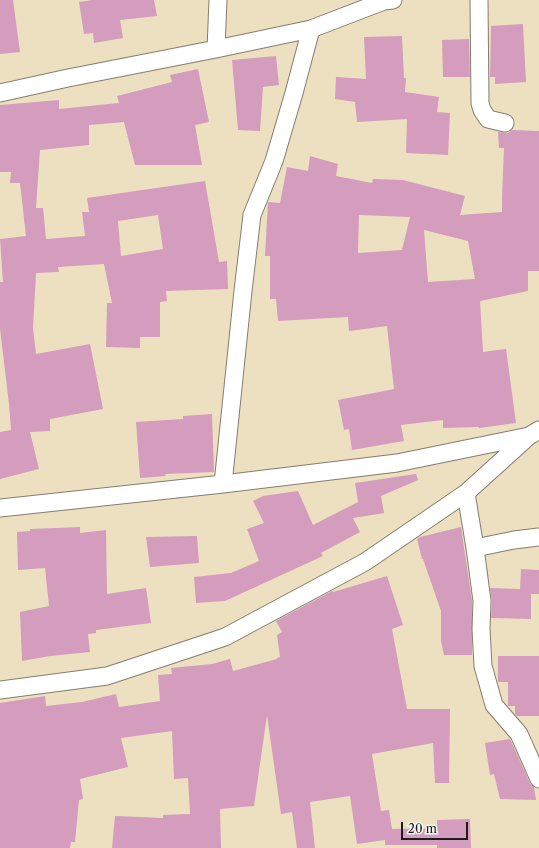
<!DOCTYPE html>
<html>
<head>
<meta charset="utf-8">
<style>
	body { margin:0 }
	#map { position:relative; width:539px; height:848px; overflow:hidden; background:#ede0c0; font-family:"Libre Caslon Text",serif }
	canvas { display:block }
	.scale { position:absolute; left:401px; top:822px; width:67px; height:18px; box-sizing:border-box; border:2px solid #1c1c1c; border-top:0; padding-left:5px; font-size:12px; line-height:14px; white-space:nowrap; color:#1c1c1c; -webkit-text-stroke:3px #f6f6f2; paint-order:stroke }
</style>
</head>
<body>
<div id="map">
<canvas width="539" height="848"></canvas>
<div class="scale">20 m</div>
</div>
<script>
const ctx = document.querySelector('canvas').getContext('2d');
ctx.lineJoin = 'round';
function paint(path, color) { ctx.fillStyle = color; ctx.fill(path, 'evenodd'); }
function strokePath(path, color, width, dash) { ctx.strokeStyle = color; ctx.lineWidth = width; ctx.lineCap = dash ? 'butt' : 'round'; ctx.setLineDash(dash || []); ctx.stroke(path); }
const building = new Path2D(`
	M 0,0 L 13,0 L 20,52 L 0,54 Z
	M 92,0 L 154,0 L 157,16 L 120,20 L 123,38 L 94,43 L 93,33 L 84,34 L 79,2 Z
	M 523,24 L 526,82 L 495,84 L 495,77 L 490,77 L 491,26 Z
	M 402,36 L 404,78 L 406,78 L 405,92 L 439,97 L 437,112 L 450,113 L 448,155 L 406,153 L 407,119 L 357,122 L 355,102 L 335,99 L 336,77 L 366,79 L 364,37 Z
	M 469,39 L 470,77 L 443,77 L 442,40 Z
	M 276,56 L 279,85 L 263,87 L 260,131 L 238,130 L 232,60 Z
	M 198,69 L 209,122 L 195,125 L 202,165 L 135,165 L 124,122 L 89,125 L 89,145 L 40,150 L 36,208 L 43,208 L 46,239 L 85,236 L 82,212 L 89,212 L 87,198 L 205,181 L 219,262 L 227,261 L 228,289 L 166,291 L 167,301 L 160,302 L 160,337 L 140,337 L 140,348 L 106,347 L 107,303 L 112,303 L 104,264 L 58,267 L 59,272 L 36,273 L 33,328 L 36,354 L 90,344 L 103,409 L 50,419 L 50,431 L 30,432 L 39,469 L 0,479 L 0,432 L 11,430 L 9,404 L 0,329 L 0,282 L 3,282 L 0,239 L 26,236 L 20,183 L 10,183 L 11,172 L 0,172 L 0,105 L 59,100 L 59,109 L 119,103 L 117,96 L 172,82 L 170,75 ZM 158,215 L 163,249 L 121,256 L 118,221 Z
	M 512,130 L 539,131 L 539,271 L 528,271 L 528,291 L 480,301 L 483,352 L 506,349 L 516,423 L 479,428 L 479,427 L 443,428 L 443,420 L 401,425 L 404,441 L 352,450 L 349,429 L 344,430 L 338,400 L 394,389 L 387,326 L 349,331 L 348,317 L 278,321 L 276,299 L 270,299 L 270,256 L 265,256 L 268,202 L 280,203 L 287,167 L 308,171 L 310,156 L 338,164 L 336,176 L 372,183 L 373,179 L 403,180 L 465,196 L 460,215 L 502,212 L 502,198 L 504,148 L 499,148 L 498,132 L 508,133 ZM 359,215 L 410,217 L 402,250 L 358,253 ZM 424,230 L 468,241 L 475,279 L 428,282 Z
	M 212,414 L 214,472 L 165,474 L 166,476 L 140,478 L 136,422 L 183,419 L 183,416 Z
	M 416,474 L 418,480 L 381,496 L 384,513 L 353,518 L 360,532 L 321,553 L 323,556 L 225,601 L 196,603 L 194,577 L 231,573 L 259,561 L 247,529 L 264,523 L 253,501 L 263,496 L 298,491 L 313,525 L 358,502 L 355,483 Z
	M 80,527 L 80,533 L 106,530 L 107,594 L 146,588 L 151,623 L 96,630 L 96,633 L 88,634 L 90,652 L 50,656 L 22,661 L 20,612 L 49,606 L 45,568 L 18,570 L 17,532 L 30,531 L 30,529 Z
	M 461,527 L 472,601 L 472,655 L 444,655 L 441,641 L 441,611 L 423,559 L 422,559 L 417,539 L 420,537 Z
	M 197,536 L 199,563 L 150,567 L 146,537 Z
	M 521,569 L 539,570 L 539,594 L 531,594 L 531,619 L 491,618 L 492,601 L 490,588 L 520,589 Z
	M 387,576 L 403,625 L 392,629 L 407,709 L 450,709 L 449,783 L 435,783 L 433,743 L 372,754 L 381,811 L 389,810 L 392,829 L 437,828 L 437,820 L 470,819 L 471,848 L 437,848 L 437,845 L 385,845 L 385,840 L 357,844 L 350,796 L 310,802 L 315,848 L 297,848 L 292,812 L 281,814 L 267,715 L 254,806 L 220,809 L 221,848 L 112,848 L 115,816 L 163,818 L 163,815 L 190,814 L 188,778 L 174,779 L 172,731 L 121,738 L 128,767 L 80,779 L 83,799 L 79,800 L 75,842 L 71,842 L 70,848 L 0,848 L 0,703 L 45,696 L 46,706 L 82,702 L 116,694 L 119,707 L 160,701 L 158,675 L 172,674 L 171,668 L 212,664 L 230,659 L 233,671 L 277,659 L 277,658 L 280,657 L 277,635 L 282,632 L 276,621 L 332,591 L 333,592 Z
	M 498,656 L 539,656 L 539,716 L 517,716 L 515,714 L 515,706 L 508,706 L 508,682 L 498,682 Z
	M 510,739 L 530,783 L 534,787 L 536,800 L 500,799 L 494,774 L 490,775 L 485,743 Z`);
const minor = new Path2D(`
	M 479,0 L 480,103 L 482,110 L 488,119 L 505,123
	M 216,49 L 218,0
	M 0,93 L 68,78 L 216,49 L 311,29 L 384,1 L 393,0
	M 223,484 L 243,291 L 252,215 L 274,161 L 294,93 L 311,29
	M 466,493 L 475,548 L 482,601 L 481,629 L 483,666 L 494,705 L 519,734 L 539,779
	M 0,508 L 223,484 L 397,463 L 529,436
	M 475,548 L 514,540 L 539,537
	M 0,690 L 107,676 L 225,637 L 365,562 L 466,493 L 529,436 L 539,430`);
paint(building, '#d49cbd');
strokePath(minor, '#847e6e', 19);
strokePath(minor, '#fff', 17);
</script>
</body>
</html>
